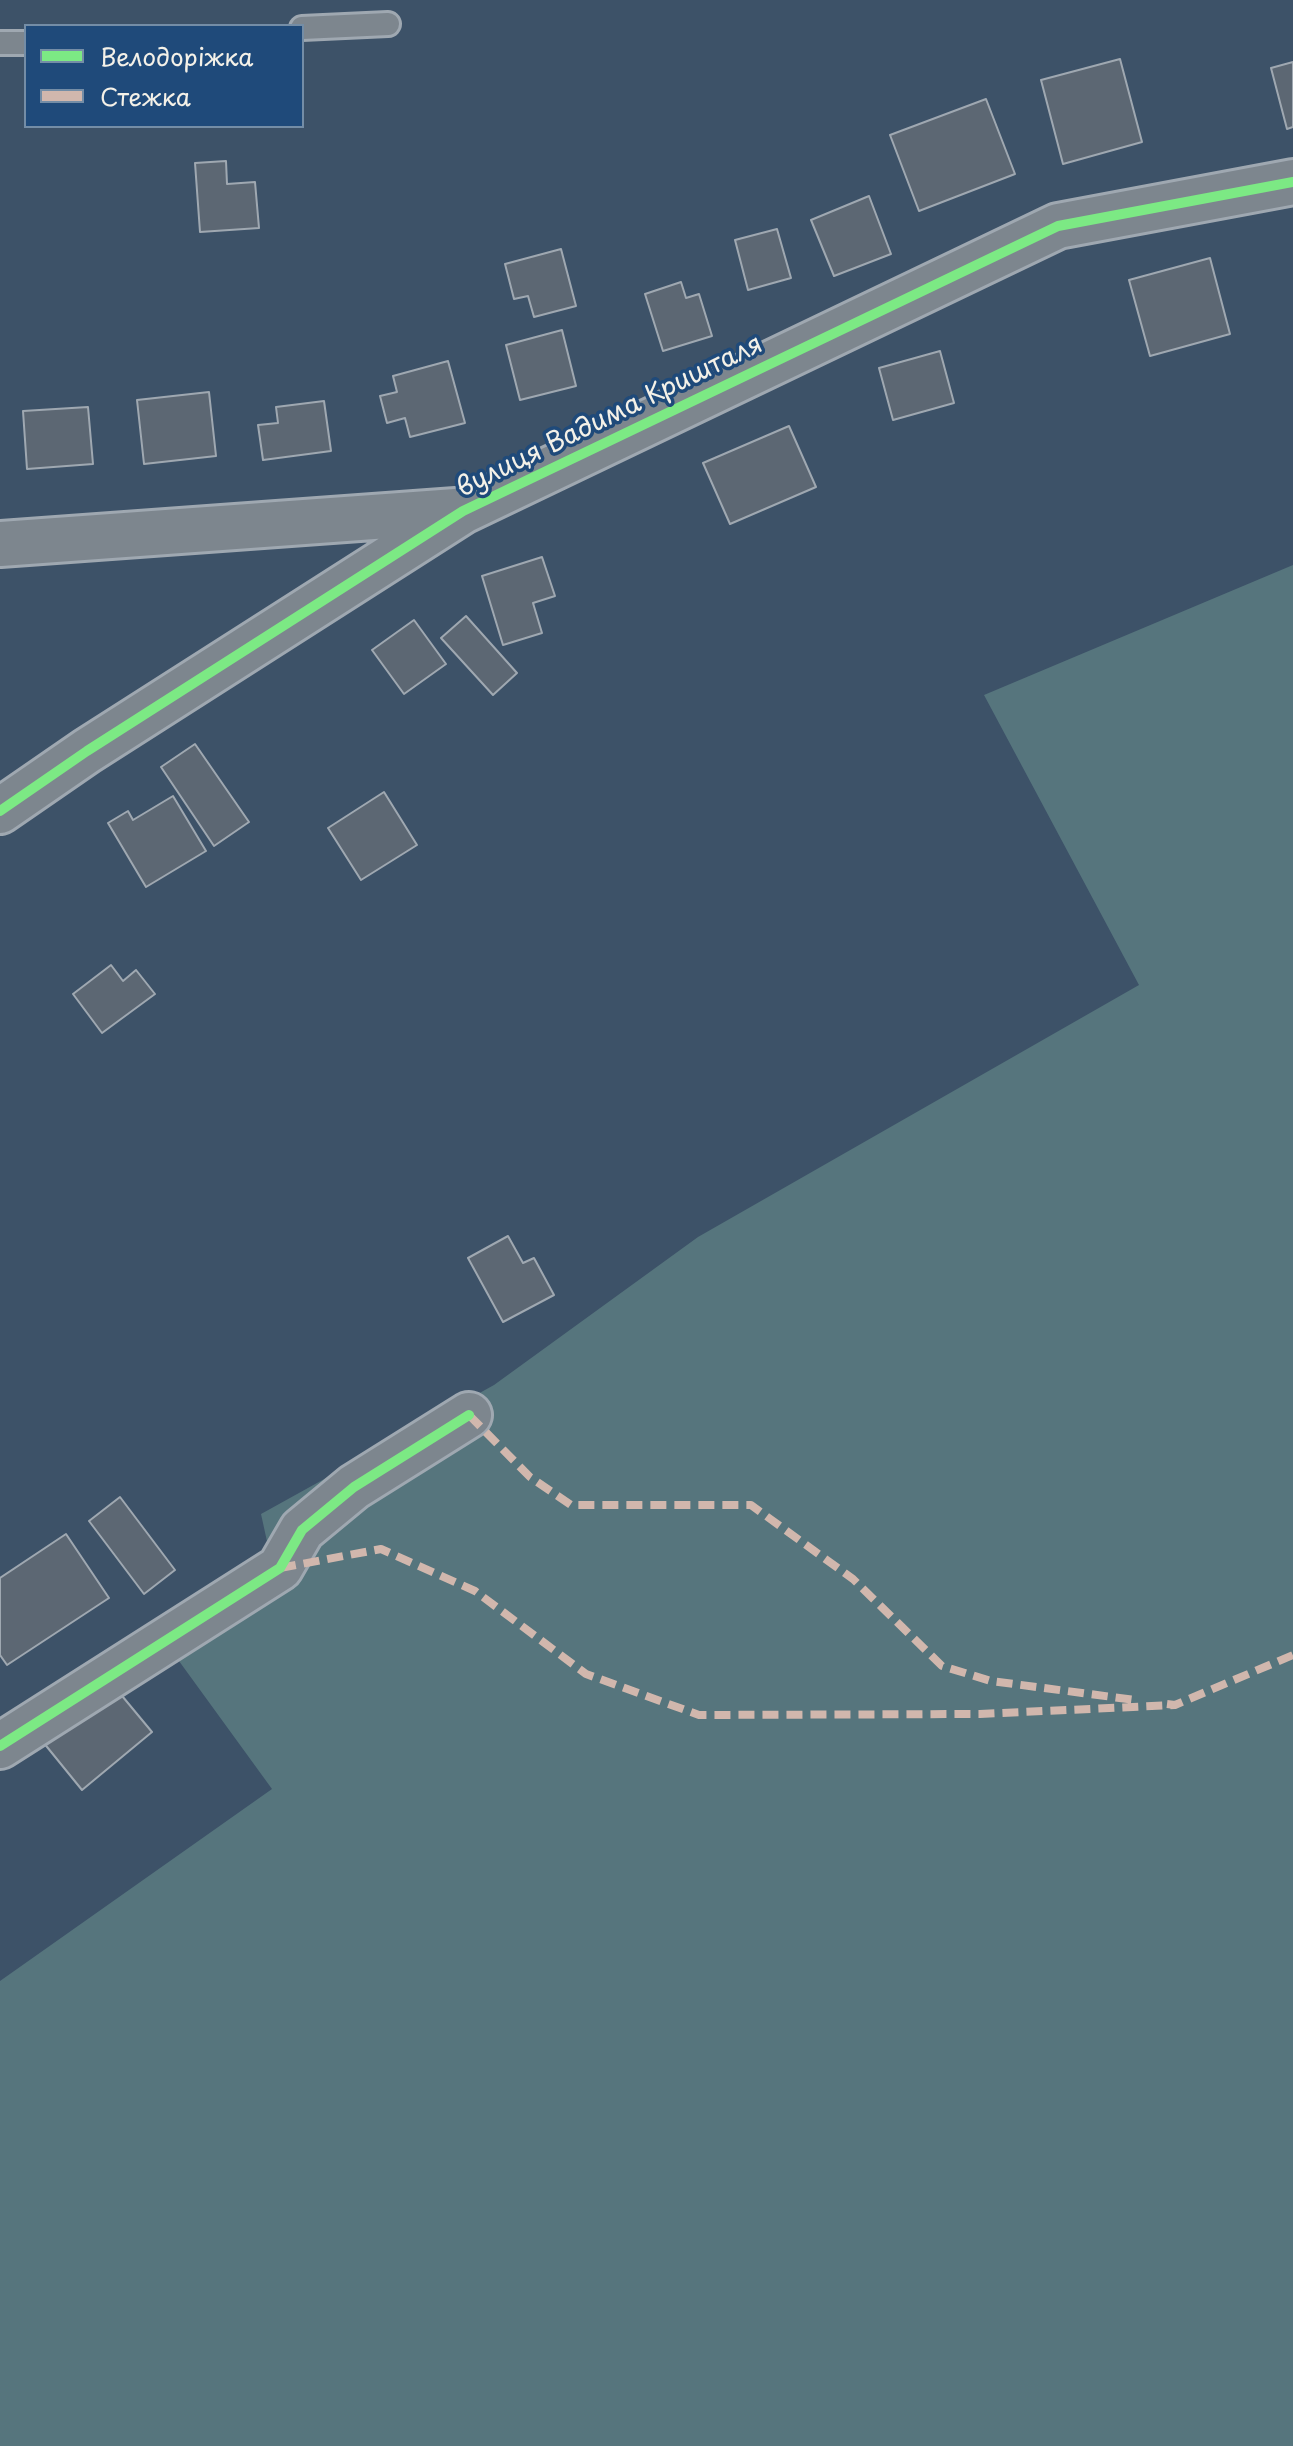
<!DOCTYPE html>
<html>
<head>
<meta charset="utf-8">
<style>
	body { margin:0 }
	#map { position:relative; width:1293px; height:2446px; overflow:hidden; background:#3d5268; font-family:"Playpen Sans",sans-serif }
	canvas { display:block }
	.legend { position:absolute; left:24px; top:24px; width:280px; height:104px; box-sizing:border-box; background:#1f4a7a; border:2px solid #748da6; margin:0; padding:10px 14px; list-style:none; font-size:24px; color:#f4f1e8 }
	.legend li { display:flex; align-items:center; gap:16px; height:40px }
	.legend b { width:40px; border:2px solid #748da6 }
</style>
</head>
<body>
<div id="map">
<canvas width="1293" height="2446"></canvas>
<ul class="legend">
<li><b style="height:10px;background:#7ce984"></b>Велодоріжка</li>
<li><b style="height:10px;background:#d1b7ad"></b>Стежка</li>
</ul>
</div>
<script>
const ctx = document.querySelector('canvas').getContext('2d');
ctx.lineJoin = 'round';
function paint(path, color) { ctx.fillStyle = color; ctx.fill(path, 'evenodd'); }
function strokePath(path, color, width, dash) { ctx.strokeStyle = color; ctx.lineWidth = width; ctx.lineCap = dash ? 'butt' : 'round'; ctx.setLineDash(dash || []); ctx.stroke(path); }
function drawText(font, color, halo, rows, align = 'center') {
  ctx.font = font + ' "Playpen Sans",sans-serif'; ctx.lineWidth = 7; ctx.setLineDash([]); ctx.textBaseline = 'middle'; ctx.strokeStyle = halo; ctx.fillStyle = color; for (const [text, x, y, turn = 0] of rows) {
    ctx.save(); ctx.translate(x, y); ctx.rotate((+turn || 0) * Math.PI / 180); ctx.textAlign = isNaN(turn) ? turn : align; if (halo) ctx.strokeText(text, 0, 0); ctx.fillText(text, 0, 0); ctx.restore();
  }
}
const green = new Path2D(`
	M 1293,565 L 1293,2446 L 0,2446 L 0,1981 L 272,1789 L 155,1628 L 270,1555 L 261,1514 L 494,1385 L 698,1237 L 1139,985 L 984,695 Z`);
const building = new Path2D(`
	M 1120,59 L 1142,142 L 1063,164 L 1041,80 Z
	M 1293,62 L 1293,127 L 1287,129 L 1271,68 Z
	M 986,99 L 1015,174 L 919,211 L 890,135 Z
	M 226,161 L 227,184 L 255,182 L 259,228 L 200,232 L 195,163 Z
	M 869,196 L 891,254 L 834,276 L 811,220 Z
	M 777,229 L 791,278 L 748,290 L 735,240 Z
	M 561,249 L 576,306 L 534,317 L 528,296 L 514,299 L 505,264 Z
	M 1210,258 L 1230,334 L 1150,356 L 1129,280 Z
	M 681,282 L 686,298 L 699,294 L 712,336 L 663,351 L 645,294 Z
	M 562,330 L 576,386 L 520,400 L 506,345 Z
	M 940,351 L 954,403 L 893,420 L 879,368 Z
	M 448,361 L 465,423 L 410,437 L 405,418 L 387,423 L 380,396 L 397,392 L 393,376 Z
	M 209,392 L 216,456 L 144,464 L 137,400 Z
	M 324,401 L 331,451 L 263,460 L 258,425 L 278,423 L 276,407 Z
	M 88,407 L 93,464 L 27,469 L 23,411 Z
	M 789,426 L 816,487 L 730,524 L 703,463 Z
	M 542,557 L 555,596 L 533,603 L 542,633 L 503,645 L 482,576 Z
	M 466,616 L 517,673 L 493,695 L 441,638 Z
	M 414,620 L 446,664 L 404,694 L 372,650 Z
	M 195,744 L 249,822 L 214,846 L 161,767 Z
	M 384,792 L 417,845 L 361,880 L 328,828 Z
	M 173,796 L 206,851 L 146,887 L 108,823 L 128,811 L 133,820 Z
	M 111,965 L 123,981 L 136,970 L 155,994 L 102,1033 L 73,994 Z
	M 508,1236 L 523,1263 L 534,1258 L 554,1295 L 503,1322 L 468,1258 Z
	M 120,1497 L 175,1570 L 144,1594 L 89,1521 Z
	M 66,1534 L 109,1598 L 7,1665 L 0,1655 L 0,1578 Z
	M 113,1685 L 152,1732 L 82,1790 L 43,1742 Z`);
const service = new Path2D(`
	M 302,28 L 388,24
	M 0,43 L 26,43`);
const minor = new Path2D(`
	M 0,544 L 456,511
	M 0,811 L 87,751 L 463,511 L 1058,226 L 1293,182
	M 0,1746 L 280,1568 L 302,1530 L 354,1487 L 469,1415`);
const quiet = new Path2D(`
	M 469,1415 L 530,1477 L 571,1505 L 751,1505 L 853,1579 L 942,1666 L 991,1681 L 1135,1700
	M 280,1568 L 381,1549 L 475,1591 L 586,1674 L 699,1715 L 980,1714 L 1175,1705
	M 1167,1704 L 1175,1705 L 1293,1655`);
const cycleway = new Path2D(`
	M 0,811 L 87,751 L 463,511 L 1058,226 L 1293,182
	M 0,1746 L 280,1568 L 302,1530 L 354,1487 L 469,1415`);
const streetNames = [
	["вулиця Вадима Кришталя",610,417,-26]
];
paint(green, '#56757d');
paint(building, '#5c6773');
strokePath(building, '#9fa8b1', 2);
strokePath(service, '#9fa8b1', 28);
strokePath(minor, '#9fa8b1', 50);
strokePath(service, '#7d868e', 22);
strokePath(minor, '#7d868e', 44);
strokePath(quiet, '#d1b7ad', 8, [16, 8]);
strokePath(cycleway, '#7ce984', 10);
drawText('26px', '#f4f1e8', '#1f4a7a', streetNames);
</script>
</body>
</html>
